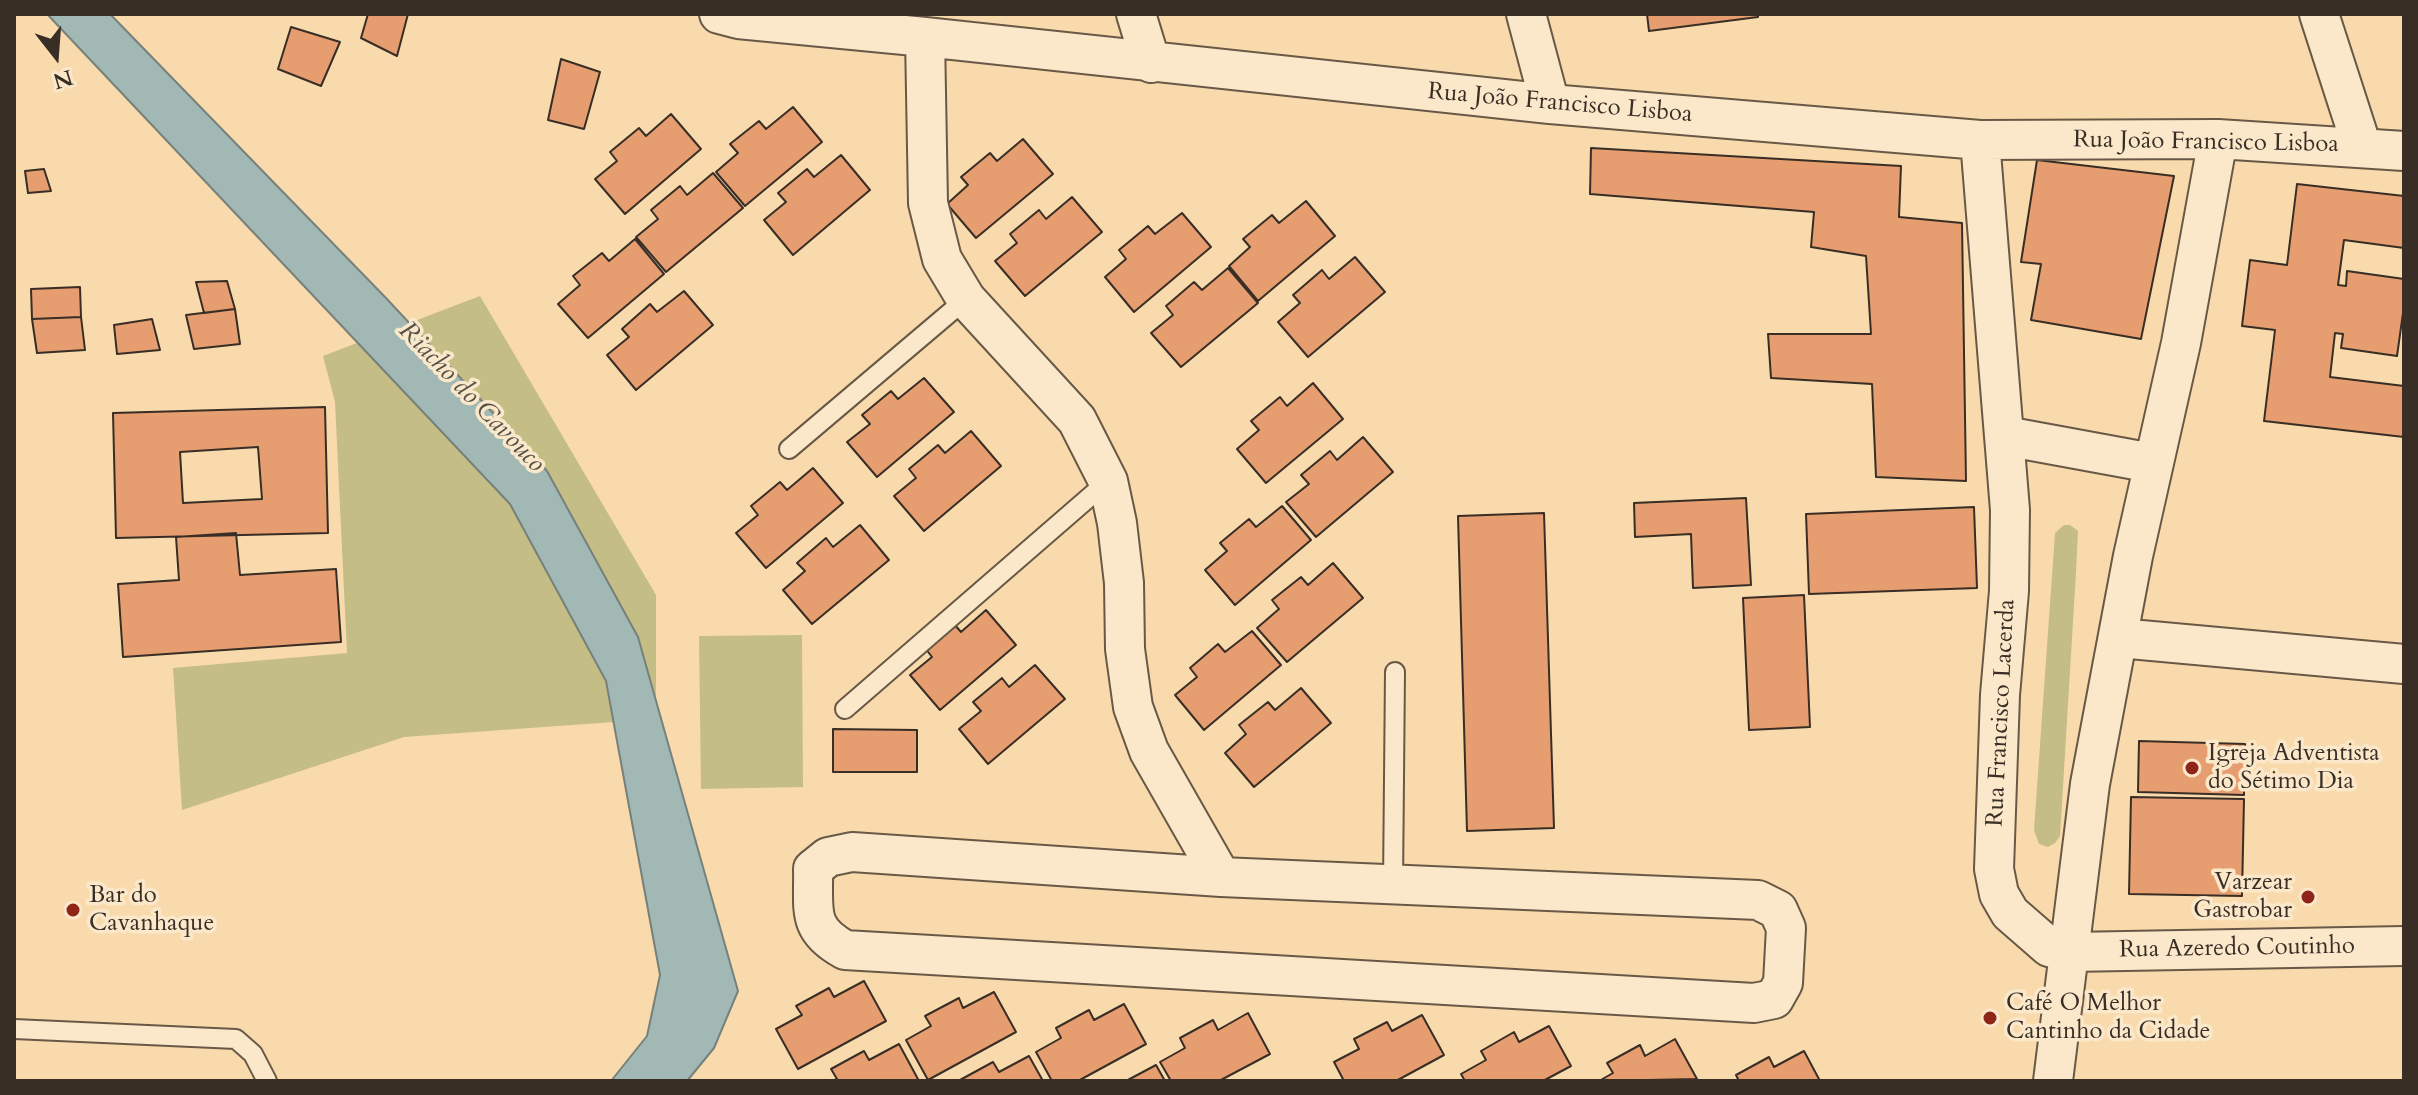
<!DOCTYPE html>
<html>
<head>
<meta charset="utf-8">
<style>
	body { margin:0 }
	#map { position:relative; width:2418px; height:1095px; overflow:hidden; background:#f9daac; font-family:Cardo,serif }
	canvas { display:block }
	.frame { position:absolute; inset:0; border:16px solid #382e25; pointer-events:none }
	.north { position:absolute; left:16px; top:16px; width:80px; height:80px; -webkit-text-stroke:6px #fbe7c9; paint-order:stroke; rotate:163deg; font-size:22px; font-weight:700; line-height:32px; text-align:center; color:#382e25 }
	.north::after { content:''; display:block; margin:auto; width:28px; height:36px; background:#382e25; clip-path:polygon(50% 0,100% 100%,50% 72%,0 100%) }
</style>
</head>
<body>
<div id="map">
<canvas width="2418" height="1095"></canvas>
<div class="frame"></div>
<div class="north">N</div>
</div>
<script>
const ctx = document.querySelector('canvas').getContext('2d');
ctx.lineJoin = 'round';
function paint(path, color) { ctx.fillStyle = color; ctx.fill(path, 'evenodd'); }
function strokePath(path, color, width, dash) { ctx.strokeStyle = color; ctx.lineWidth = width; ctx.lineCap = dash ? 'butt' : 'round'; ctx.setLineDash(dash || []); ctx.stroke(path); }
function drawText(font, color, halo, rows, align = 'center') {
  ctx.font = font + ' Cardo,serif'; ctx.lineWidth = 7; ctx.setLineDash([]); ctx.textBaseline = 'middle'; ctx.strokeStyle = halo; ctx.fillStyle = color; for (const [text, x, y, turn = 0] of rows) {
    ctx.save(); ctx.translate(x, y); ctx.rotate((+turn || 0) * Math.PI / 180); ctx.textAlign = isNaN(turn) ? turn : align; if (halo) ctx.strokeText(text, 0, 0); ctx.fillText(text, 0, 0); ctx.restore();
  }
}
const green = new Path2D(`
	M 480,296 L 656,595 L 656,719 L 404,737 L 182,810 L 173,668 L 347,653 L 335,402 L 323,356 Z
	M 2064,525 L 2070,525 L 2078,531 L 2076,572 L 2060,836 L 2055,843 L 2048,847 L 2039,844 L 2034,830 L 2055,533 Z
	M 802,635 L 803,787 L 701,789 L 699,636 Z`);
const water = new Path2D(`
	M 47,14 L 110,14 L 386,298 L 547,471 L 638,637 L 738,991 L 714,1048 L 687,1081 L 611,1081 L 647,1036 L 660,975 L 606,681 L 510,504 Z`);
const building = new Path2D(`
	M 368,14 L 408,14 L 397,56 L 361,38 Z
	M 1647,14 L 1758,14 L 1758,17 L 1649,31 Z
	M 291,27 L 340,42 L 321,86 L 278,69 Z
	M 561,59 L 600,72 L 584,129 L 548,120 Z
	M 793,107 L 822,142 L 745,206 L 716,172 L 738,153 L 730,144 L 759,121 L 766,129 Z
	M 671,114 L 701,149 L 625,214 L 595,179 L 617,161 L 610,152 L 639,128 L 646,136 Z
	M 1023,139 L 1053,174 L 976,238 L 947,204 L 968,185 L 961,177 L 990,153 L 997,161 Z
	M 1591,148 L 1901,166 L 1899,217 L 1962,223 L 1966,481 L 1876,477 L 1872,384 L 1771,378 L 1768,334 L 1871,334 L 1866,256 L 1811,247 L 1814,212 L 1590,194 Z
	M 841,155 L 870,190 L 793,255 L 764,220 L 786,202 L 778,193 L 807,169 L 814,177 Z
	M 2037,160 L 2174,176 L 2141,339 L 2031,320 L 2041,264 L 2021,262 Z
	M 44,169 L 51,191 L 28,193 L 25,171 Z
	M 713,173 L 743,208 L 666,272 L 636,237 L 658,219 L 651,210 L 680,186 L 687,195 Z
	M 2297,184 L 2404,196 L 2404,248 L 2344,240 L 2338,285 L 2346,286 L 2347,271 L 2404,279 L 2404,306 L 2397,356 L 2341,348 L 2343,334 L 2335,333 L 2330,377 L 2404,386 L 2404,437 L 2264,421 L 2275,330 L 2242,326 L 2250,260 L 2287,265 Z
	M 1072,197 L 1102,232 L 1025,296 L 995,261 L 1017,243 L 1010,234 L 1039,210 L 1046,219 Z
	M 1306,201 L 1335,236 L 1258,301 L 1229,266 L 1250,247 L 1243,239 L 1272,215 L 1279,223 Z
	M 1182,213 L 1211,247 L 1134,312 L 1105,277 L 1126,259 L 1119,250 L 1148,226 L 1155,234 Z
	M 635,239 L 664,274 L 588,338 L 558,304 L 580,285 L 573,276 L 602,253 L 609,261 Z
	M 1355,257 L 1385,292 L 1308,357 L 1278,322 L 1300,303 L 1293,295 L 1322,270 L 1329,279 Z
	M 1228,268 L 1258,303 L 1181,367 L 1151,333 L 1173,315 L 1166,306 L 1194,282 L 1202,290 Z
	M 227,281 L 235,309 L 204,313 L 196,282 Z
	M 80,287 L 81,317 L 32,319 L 31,289 Z
	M 684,291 L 713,325 L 636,390 L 607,355 L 629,337 L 622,329 L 650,304 L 657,312 Z
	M 235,309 L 240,344 L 194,349 L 186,315 Z
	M 81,317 L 85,350 L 37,353 L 32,319 Z
	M 152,319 L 160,350 L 117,354 L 114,325 Z
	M 924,378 L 954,412 L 877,477 L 847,442 L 870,424 L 862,415 L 891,391 L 898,399 Z
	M 1313,383 L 1343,419 L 1266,483 L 1237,449 L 1259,430 L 1251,421 L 1280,397 L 1287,406 Z
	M 325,407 L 328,533 L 116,538 L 113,413 ZM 258,447 L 262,499 L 183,503 L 180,452 Z
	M 971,431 L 1001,466 L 924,531 L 894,496 L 916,478 L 909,469 L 938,445 L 945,453 Z
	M 1363,437 L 1393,472 L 1316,537 L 1286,502 L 1309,484 L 1301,475 L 1330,451 L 1337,460 Z
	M 813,468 L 843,503 L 766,568 L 736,533 L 758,515 L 751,506 L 780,482 L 787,490 Z
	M 1746,498 L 1751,585 L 1693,588 L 1691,534 L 1635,537 L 1634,503 Z
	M 1282,506 L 1311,540 L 1235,605 L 1205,570 L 1227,551 L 1220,543 L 1249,519 L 1256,527 Z
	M 1974,507 L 1977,588 L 1809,594 L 1806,514 Z
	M 1544,513 L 1554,828 L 1467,831 L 1458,516 Z
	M 860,525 L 889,560 L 812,624 L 783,590 L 805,571 L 797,563 L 826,538 L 833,547 Z
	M 236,533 L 240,575 L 336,569 L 341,642 L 123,657 L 118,584 L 179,580 L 176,537 Z
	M 1333,563 L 1363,598 L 1287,662 L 1257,628 L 1279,609 L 1272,600 L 1301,577 L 1308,585 Z
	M 1804,595 L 1810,727 L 1749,730 L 1743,598 Z
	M 986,610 L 1016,645 L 940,710 L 910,675 L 932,657 L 925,648 L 954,624 L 961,632 Z
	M 1252,631 L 1281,665 L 1204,730 L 1175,695 L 1197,677 L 1190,668 L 1218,644 L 1225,652 Z
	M 1035,665 L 1065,699 L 988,764 L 959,729 L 981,711 L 973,702 L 1002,678 L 1009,687 Z
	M 1301,688 L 1331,723 L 1254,787 L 1225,753 L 1246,734 L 1239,725 L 1268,702 L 1275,710 Z
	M 833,729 L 917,730 L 917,772 L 833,772 Z
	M 2139,741 L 2245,744 L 2244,795 L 2138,792 Z
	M 2131,797 L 2244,799 L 2242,896 L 2129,894 Z
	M 864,981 L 886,1021 L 798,1069 L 776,1029 L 802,1015 L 796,1006 L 829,988 L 834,997 Z
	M 994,992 L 1016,1032 L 928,1080 L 906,1040 L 931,1026 L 925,1016 L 959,998 L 963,1008 Z
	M 1124,1004 L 1146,1044 L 1078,1081 L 1052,1081 L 1036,1052 L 1061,1038 L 1056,1028 L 1089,1010 L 1094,1020 Z
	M 1248,1013 L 1270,1054 L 1219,1081 L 1171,1081 L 1160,1062 L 1185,1048 L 1180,1038 L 1213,1020 L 1218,1030 Z
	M 1422,1015 L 1444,1055 L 1396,1081 L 1344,1081 L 1334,1062 L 1359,1049 L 1354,1039 L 1387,1022 L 1392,1031 Z
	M 1549,1026 L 1571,1066 L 1543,1081 L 1465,1081 L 1461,1074 L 1486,1060 L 1481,1051 L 1514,1032 L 1519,1042 Z
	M 1675,1039 L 1697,1079 L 1599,1081 L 1613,1073 L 1607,1063 L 1640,1045 L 1645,1056 Z
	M 899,1044 L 919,1081 L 832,1081 L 837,1079 L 831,1069 L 864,1051 L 869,1060 Z
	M 1804,1051 L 1820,1081 L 1739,1081 L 1736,1075 L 1769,1057 L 1774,1067 Z
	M 1029,1056 L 1043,1081 L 960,1080 L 993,1062 L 999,1072 Z
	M 1156,1065 L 1165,1081 L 1126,1081 Z`);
const service = new Path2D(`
	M 789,449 L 966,299
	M 845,709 L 1108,481
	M 1393,884 L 1395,672
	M 14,1029 L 236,1039 L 253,1054 L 267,1081`);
const minor = new Path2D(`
	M 719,14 L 738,19 L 925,37 L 1550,104 L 1980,140 L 2218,139 L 2404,151
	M 1136,14 L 1151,63
	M 1526,14 L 1550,104
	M 2319,14 L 2362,147
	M 925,37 L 928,203 L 942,259 L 966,299 L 1077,420 L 1108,481 L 1117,523 L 1124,583 L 1125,649 L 1133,707 L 1149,751 L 1221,877
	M 1980,140 L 2010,510 L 2009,591 L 2000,695 L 1994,869 L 1999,894 L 2010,913 L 2049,947 L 2070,952 L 2404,946
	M 2005,436 L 2152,463
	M 2119,638 L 2404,664
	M 852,852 L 1221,877 L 1758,900 L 1778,910 L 1786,928 L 1783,983 L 1774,999 L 1754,1003 L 845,950 C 806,929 814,910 813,869 L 828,857 Z
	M 2053,1081 L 2090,784 L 2133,556 L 2181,343 L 2218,139`);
const markers = [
	[2192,768,8,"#8f2418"],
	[2308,897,8,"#8f2418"],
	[73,910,8,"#8f2418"],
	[1990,1018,8,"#8f2418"]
];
const streetNames = [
	["Rua João Francisco Lisboa",1560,104,5],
	["Rua João Francisco Lisboa",2206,143,1],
	["Rua Francisco Lacerda",2002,713,-87],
	["Rua Azeredo Coutinho",2237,949,-1]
];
const poiNames = [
	["Igreja Adventista",2208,754],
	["do Sétimo Dia",2208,782],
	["Varzear",2292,883,"right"],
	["Gastrobar",2292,911,"right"],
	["Bar do",89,896],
	["Cavanhaque",89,924],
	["Café O Melhor",2006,1004],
	["Cantinho da Cidade",2006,1032]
];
const waterNames = [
	["Riacho do Cavouco",471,398,46]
];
paint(green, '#c4bd85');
paint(water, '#a1b8b4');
strokePath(water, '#77817b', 2);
paint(building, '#e69d70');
strokePath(building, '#382e25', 2);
strokePath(service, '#685947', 22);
strokePath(minor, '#685947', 42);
strokePath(service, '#fbe7c9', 18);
strokePath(minor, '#fbe7c9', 38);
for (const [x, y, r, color] of markers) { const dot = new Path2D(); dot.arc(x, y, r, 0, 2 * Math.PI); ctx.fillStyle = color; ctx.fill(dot); strokePath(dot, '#fbe7c9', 3); }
drawText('24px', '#382e25', '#fbe7c9', streetNames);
drawText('24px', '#382e25', '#fbe7c9', poiNames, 'left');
drawText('italic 26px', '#525049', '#fbe7c9', waterNames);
</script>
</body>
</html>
